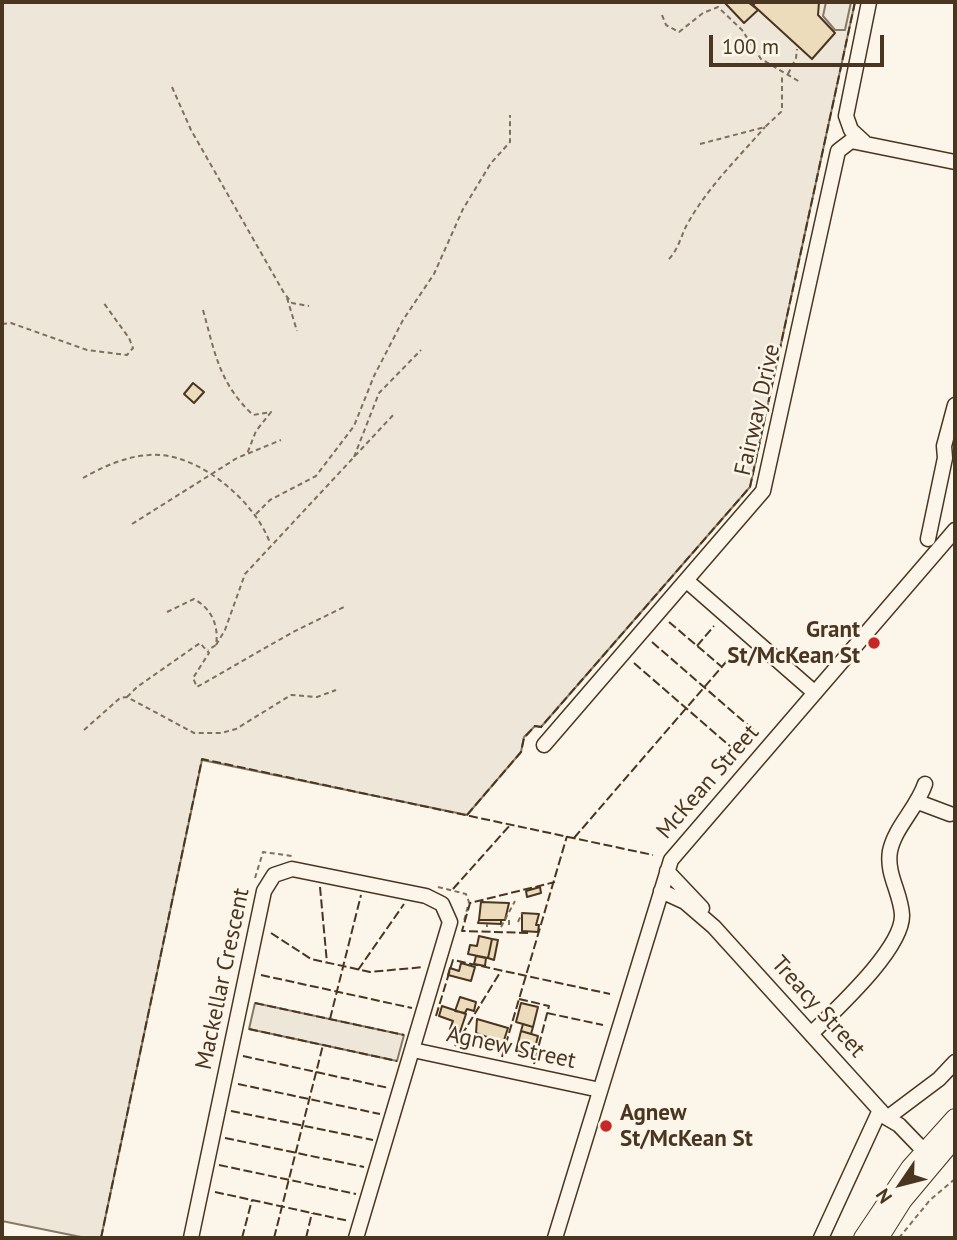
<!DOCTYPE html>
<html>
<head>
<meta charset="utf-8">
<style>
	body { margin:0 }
	#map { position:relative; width:957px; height:1240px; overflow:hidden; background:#fbf6e9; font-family:"PT Sans",sans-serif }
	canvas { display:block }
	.frame { position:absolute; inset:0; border:4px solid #4a3520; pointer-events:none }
	.north { position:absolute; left:866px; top:1149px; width:70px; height:70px; -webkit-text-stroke:5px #fbf6e9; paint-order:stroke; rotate:235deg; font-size:19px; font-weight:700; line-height:28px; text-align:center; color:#4a3520 }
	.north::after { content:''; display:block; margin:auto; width:24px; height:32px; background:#4a3520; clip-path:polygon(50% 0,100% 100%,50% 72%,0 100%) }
	.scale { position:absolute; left:709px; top:35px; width:175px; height:32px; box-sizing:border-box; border:4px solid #4a3520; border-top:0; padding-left:9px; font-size:21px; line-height:24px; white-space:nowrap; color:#4a3520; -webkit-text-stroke:5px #fbf6e9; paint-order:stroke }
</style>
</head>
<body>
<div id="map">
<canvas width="957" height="1240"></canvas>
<div class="frame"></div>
<div class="north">N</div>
<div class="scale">100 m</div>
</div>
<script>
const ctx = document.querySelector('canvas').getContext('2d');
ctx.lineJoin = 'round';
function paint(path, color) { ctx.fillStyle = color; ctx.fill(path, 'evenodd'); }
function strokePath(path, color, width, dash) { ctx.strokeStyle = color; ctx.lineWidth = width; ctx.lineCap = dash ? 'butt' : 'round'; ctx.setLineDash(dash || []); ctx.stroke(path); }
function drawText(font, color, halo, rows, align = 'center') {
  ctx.font = font + ' "PT Sans",sans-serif'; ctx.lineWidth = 5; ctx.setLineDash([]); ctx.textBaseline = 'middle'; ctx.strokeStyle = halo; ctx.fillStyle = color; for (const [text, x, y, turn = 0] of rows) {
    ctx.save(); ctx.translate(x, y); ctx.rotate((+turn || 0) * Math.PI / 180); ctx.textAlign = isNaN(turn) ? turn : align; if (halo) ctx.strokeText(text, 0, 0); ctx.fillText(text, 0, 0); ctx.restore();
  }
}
const green = new Path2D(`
	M 2,2 L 855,2 L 750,487 L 541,727 L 535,726 L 524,737 L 521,752 L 467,815 L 202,760 L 101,1238 L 86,1238 L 2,1221 Z
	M 255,1003 L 404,1035 L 397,1061 L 249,1029 Z`);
const parking = new Path2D(`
	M 826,2 L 851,2 L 845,30 L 835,30 L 823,16 Z`);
const building = new Path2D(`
	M 724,2 L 748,2 L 758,10 L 744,23 Z
	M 756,2 L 819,2 L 818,15 L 835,33 L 812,59 L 753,5 Z
	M 193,383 L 204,392 L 194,403 L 184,394 Z
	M 540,887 L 541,893 L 527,897 L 526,891 Z
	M 481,902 L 509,903 L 505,920 L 479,920 Z
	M 522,913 L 539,914 L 536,925 L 539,925 L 538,932 L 522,931 Z
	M 479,920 L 501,920 L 501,924 L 478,923 Z
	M 479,936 L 492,939 L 488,958 L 468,954 L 470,945 L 477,946 Z
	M 492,939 L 498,940 L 494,960 L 488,958 Z
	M 476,956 L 486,958 L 485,966 L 474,964 Z
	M 461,963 L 475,967 L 471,981 L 448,975 L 450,968 L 459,971 Z
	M 460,997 L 476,1002 L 474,1011 L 467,1009 L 465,1013 L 455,1011 Z
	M 521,1003 L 538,1007 L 533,1027 L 516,1022 Z
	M 442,1006 L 466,1014 L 460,1032 L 450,1029 L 453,1021 L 439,1016 Z
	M 477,1019 L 508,1028 L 503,1043 L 476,1033 Z
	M 523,1024 L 533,1027 L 531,1034 L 521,1031 Z
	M 521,1031 L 538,1036 L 533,1055 L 516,1051 Z`);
const path = new Path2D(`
	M 662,15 L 666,25 L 679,32 L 703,13 L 718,7 L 742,30 L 761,59 L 800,82
	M 788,74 L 796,58 L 797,49
	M 172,87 L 191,130 L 284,293 L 292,303 L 309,306
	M 700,144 L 765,127 L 782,111 L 782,74
	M 669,259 C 680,247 681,234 689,221 C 709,186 739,157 765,127
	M 287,298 L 297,331
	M 203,310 C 215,353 219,383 253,415 L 271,412 L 256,431 L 247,454
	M 2,324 L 11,323 L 87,350 L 127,355 L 133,348 L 129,338 L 103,302
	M 354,457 L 379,393 L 421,350
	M 83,478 C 102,467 127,456 149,455 C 197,451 255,501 270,543
	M 256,514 L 270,500 L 316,476 L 354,426 L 374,376 L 403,320 L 434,274 L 463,209 L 491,163 L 510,142 L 510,115
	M 132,524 L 237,458 L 281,440
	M 167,612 L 194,599 C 212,609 219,626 216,645 L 208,650
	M 216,645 L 225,630 L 245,574 L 395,413
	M 127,697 L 137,687 L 200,643 L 209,653 L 193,678 L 197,687 L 293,632 L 344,607
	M 84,730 L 120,698 L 127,697 L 194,733 L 221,733 L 236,729 L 291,695 L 317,697 L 336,690
	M 255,878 L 263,852 L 292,856
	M 438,887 L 466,894 L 469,902 L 464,921
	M 518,922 L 522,913
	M 487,924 L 487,927
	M 509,925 L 509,917
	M 501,927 L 515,901
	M 899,1238 L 930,1200 L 955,1179`);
const minor = new Path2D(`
	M 864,142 L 851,130 L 846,116 L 869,2
	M 928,539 L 945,458 L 944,446 L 955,405
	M 687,581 L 815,693
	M 544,745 L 763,491 L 838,151 L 851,141 L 955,162
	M 918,802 L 950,814
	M 667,871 L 702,908
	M 661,891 L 685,902 L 714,927 L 887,1118 L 899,1125 L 925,1152
	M 811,1034 C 834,1011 903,949 902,915 C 901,893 886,874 890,851 C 895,827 917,808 925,784
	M 413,1050 L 600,1090
	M 887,1118 L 939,1079 L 955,1062
	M 191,1238 L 264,891 L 274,875 L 292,869 L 426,896 L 442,904 L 450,922 L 356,1238
	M 555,1238 L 671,860 L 955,530
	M 821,1238 L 880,1110`);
const major = new Path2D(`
	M 863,1238 L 910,1168 L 955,1118
	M 879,1238 L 903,1200 L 955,1138`);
const fence = new Path2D(`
	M 669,622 L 722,667
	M 652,642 L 757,733
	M 697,646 L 714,626
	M 634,663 L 739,754
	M 467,815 L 521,752 L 524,738 L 535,726 L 541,727 L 750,487 L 855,2
	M 574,838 L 739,647
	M 320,887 L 327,963
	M 453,889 L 511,824
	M 271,933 L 311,959 L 370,972 L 424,967
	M 528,933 L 462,931 L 470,903 L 555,882
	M 358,970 L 404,904
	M 261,975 L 412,1008
	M 519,999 L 549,1006 L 534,1064
	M 255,1003 L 404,1035
	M 547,1013 L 603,1025
	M 436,1016 L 453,960 L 610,994
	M 330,1019 L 361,895
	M 249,1029 L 397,1061
	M 455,1046 L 501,971
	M 243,1056 L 389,1088
	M 502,1057 L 567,836
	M 238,1084 L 380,1114
	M 231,1111 L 373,1140
	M 225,1138 L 364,1167
	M 219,1165 L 356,1194
	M 215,1192 L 349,1221
	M 101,1238 L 202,759 L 653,855
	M 242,1238 L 252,1200
	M 274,1238 L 323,1045
	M 306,1238 L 312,1213`);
const markers = [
	[874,643,7,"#c62828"],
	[606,1126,7,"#c62828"]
];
const streetNames = [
	["Fairway Drive",758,410,-77],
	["McKean Street",708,782,-49],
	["Mackellar Crescent",223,979,-78],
	["Treacy Street",818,1007,48],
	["Agnew Street",511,1048,12]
];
const poiNames = [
	["Grant",860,630],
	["St/McKean St",860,656],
	["Agnew",620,1113,"left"],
	["St/McKean St",620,1139,"left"]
];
paint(green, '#ede6d9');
strokePath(green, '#887966', 2);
paint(parking, '#ede7d9');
strokePath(parking, '#887966', 2);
paint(building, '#ecdcbc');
strokePath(building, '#4a3520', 2);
strokePath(minor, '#4a3520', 17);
strokePath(major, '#4a3520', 20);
strokePath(path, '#7f6f5c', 2, [5, 3.5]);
strokePath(minor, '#fbf6e9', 14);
strokePath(major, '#fbf6e9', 18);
strokePath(fence, '#4a3520', 2, [9, 3.5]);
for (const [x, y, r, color] of markers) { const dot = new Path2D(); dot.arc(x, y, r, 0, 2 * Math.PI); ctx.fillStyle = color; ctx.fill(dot); strokePath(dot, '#fbf6e9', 2.5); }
drawText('23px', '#4a3520', '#fbf6e9', streetNames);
drawText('bold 23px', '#4a3520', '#fbf6e9', poiNames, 'right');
</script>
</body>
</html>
